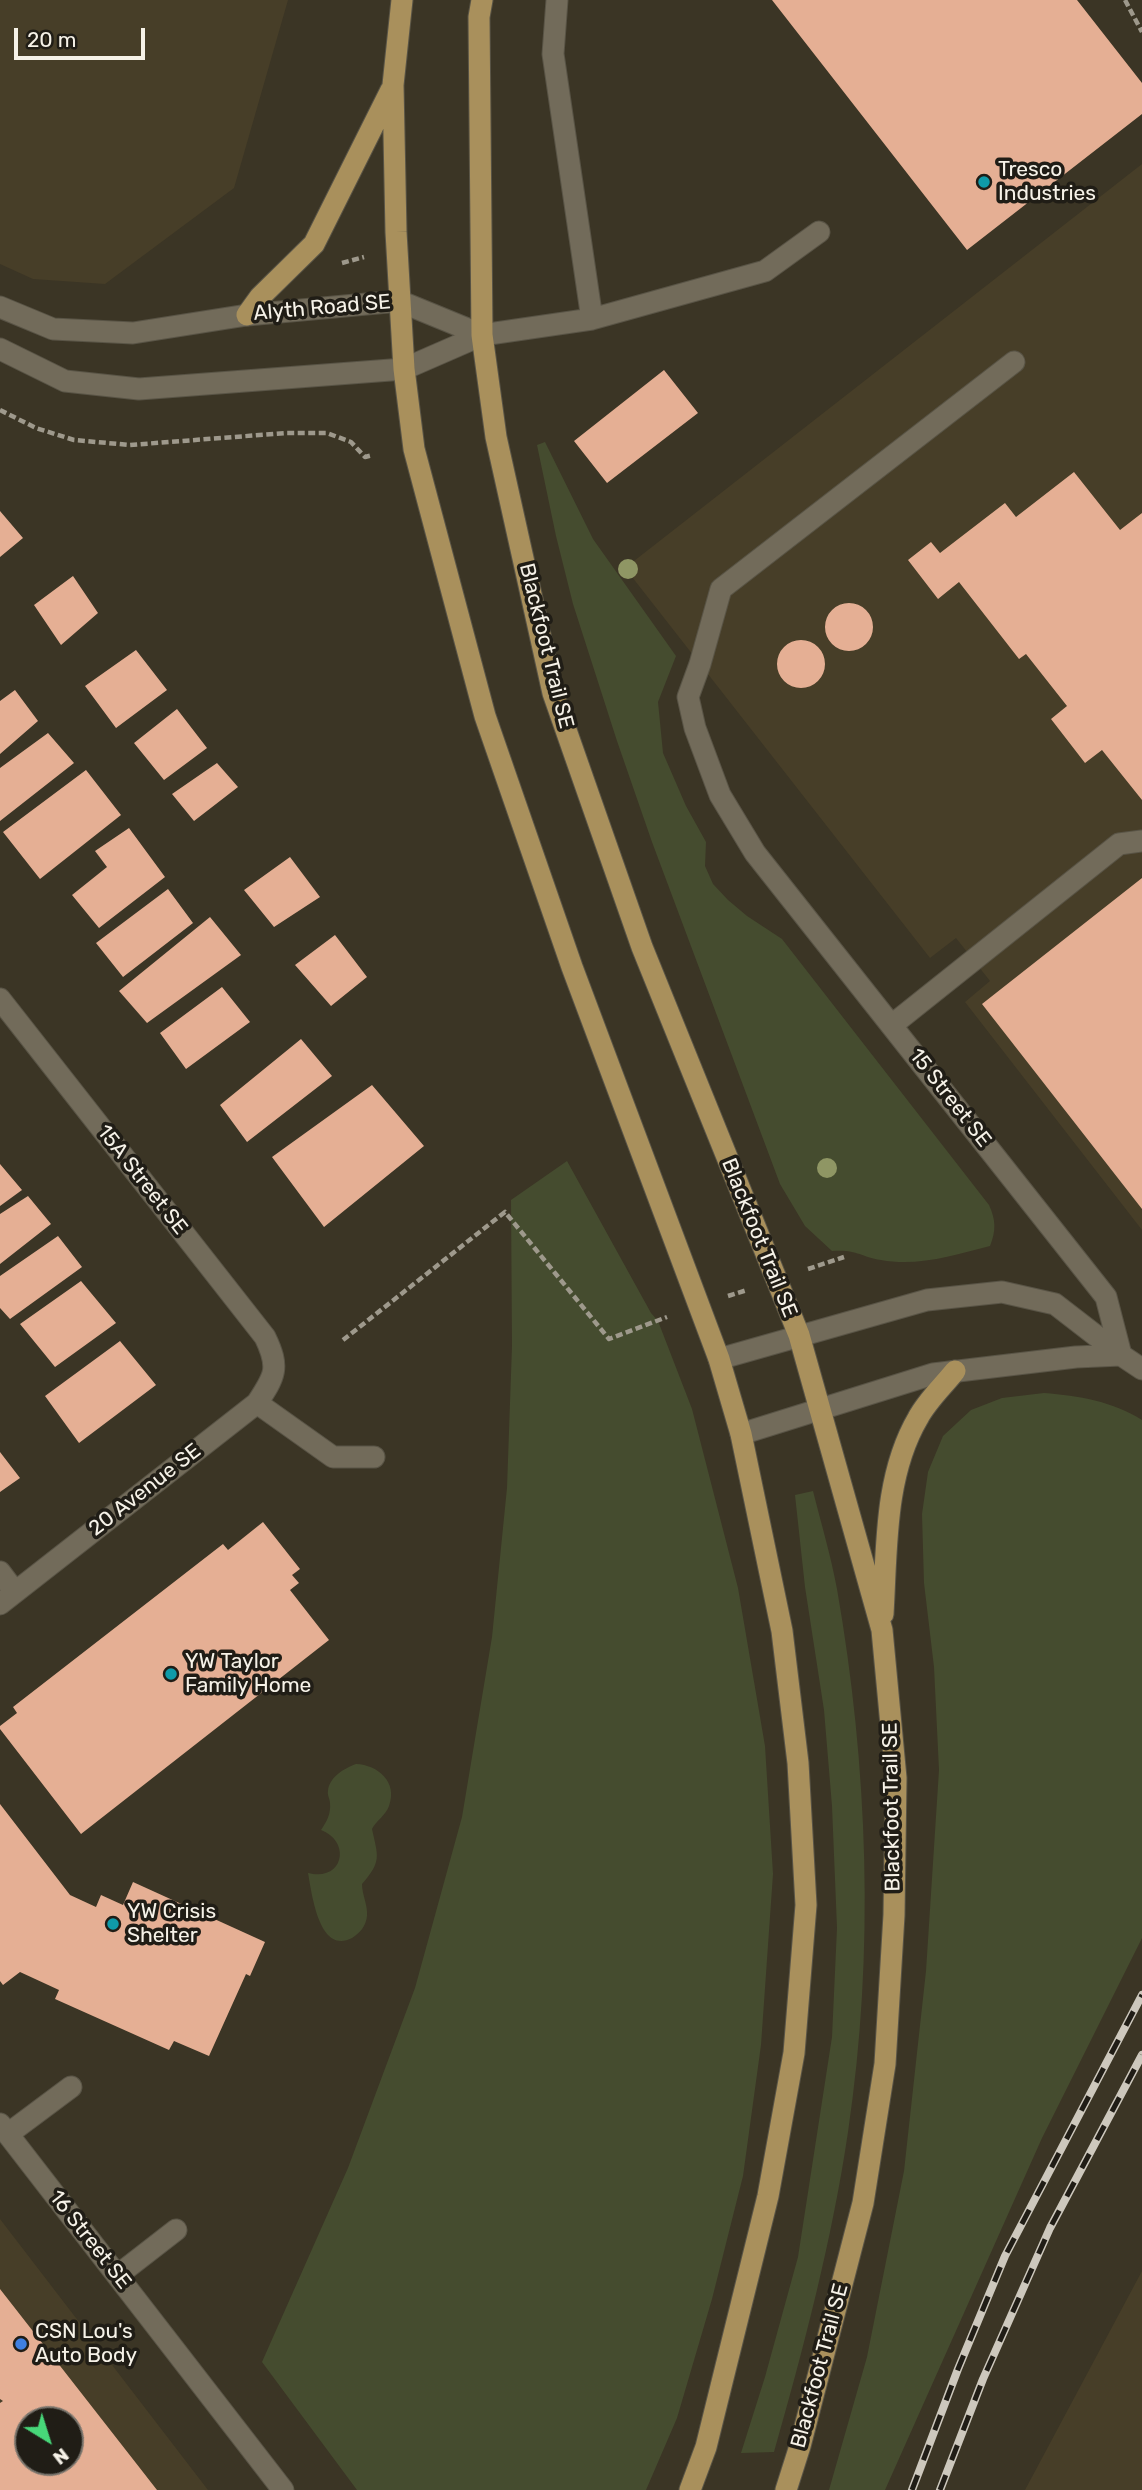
<!DOCTYPE html>
<html>
<head>
<meta charset="utf-8">
<style>
	body { margin:0 }
	#map { position:relative; width:1142px; height:2490px; overflow:hidden; background:#3b3525; font-family:Rubik,sans-serif }
	canvas { display:block }
	.north { position:absolute; left:14px; top:2406px; width:70px; height:70px; box-sizing:border-box; background:#201d16; border:2px solid #76726a; border-radius:50%; rotate:142deg; font-size:19px; font-weight:700; line-height:28px; text-align:center; color:#f6f2e8 }
	.north::after { content:''; display:block; margin:auto; width:24px; height:32px; background:#47d779; clip-path:polygon(50% 0,100% 100%,50% 72%,0 100%) }
	.scale { position:absolute; left:14px; top:28px; width:131px; height:32px; box-sizing:border-box; border:4px solid #f6f2e8; border-top:0; padding-left:9px; font-size:21px; line-height:24px; white-space:nowrap; color:#f6f2e8; -webkit-text-stroke:5px #201d16; paint-order:stroke }
</style>
</head>
<body>
<div id="map">
<canvas width="1142" height="2490"></canvas>
<div class="north">N</div>
<div class="scale">20 m</div>
</div>
<script>
const ctx = document.querySelector('canvas').getContext('2d');
ctx.lineJoin = 'round';
function paint(path, color) { ctx.fillStyle = color; ctx.fill(path, 'evenodd'); }
function strokePath(path, color, width, dash) { ctx.strokeStyle = color; ctx.lineWidth = width; ctx.lineCap = dash ? 'butt' : 'round'; ctx.setLineDash(dash || []); ctx.stroke(path); }
function drawText(font, color, halo, rows, align = 'center') {
  ctx.font = font + ' Rubik,sans-serif'; ctx.lineWidth = 7; ctx.setLineDash([]); ctx.textBaseline = 'middle'; ctx.strokeStyle = halo; ctx.fillStyle = color; for (const [text, x, y, turn = 0] of rows) {
    ctx.save(); ctx.translate(x, y); ctx.rotate((+turn || 0) * Math.PI / 180); ctx.textAlign = isNaN(turn) ? turn : align; if (halo) ctx.strokeText(text, 0, 0); ctx.fillText(text, 0, 0); ctx.restore();
  }
}
const built = new Path2D(`
	M 0,0 L 288,0 L 234,188 L 105,284 L 33,279 L 0,264 Z
	M 1142,164 L 1142,1230 L 965,1002 L 990,981 L 956,938 L 930,958 L 625,568 Z
	M 0,2219 L 208,2490 L 0,2490 ZM 28,2420 L 70,2420 L 70,2462 L 28,2462 Z
	M 1142,2271 L 1142,2490 L 1025,2490 Z`);
const green = new Path2D(`
	M 545,442 L 593,539 L 676,656 L 658,702 L 663,753 L 686,806 L 706,842 L 705,866 L 713,884 L 728,900 L 747,916 L 782,939 L 989,1205 C 996,1220 996,1231 990,1246 C 954,1255 918,1267 881,1260 C 859,1256 856,1249 832,1251 L 805,1226 L 780,1184 L 652,842 L 617,741 L 573,604 L 556,536 L 537,445 Z
	M 567,1161 L 651,1313 L 658,1321 L 692,1409 L 738,1588 L 765,1746 L 773,1874 L 761,2045 L 743,2176 L 712,2299 L 677,2418 L 646,2490 L 357,2490 L 262,2362 L 348,2168 L 415,1988 L 462,1817 L 492,1637 L 507,1488 L 512,1346 L 511,1200 Z
	M 1044,1393 C 1079,1396 1112,1401 1142,1420 L 1142,1938 L 1042,2138 L 885,2490 L 829,2490 L 867,2357 L 904,2171 L 926,1971 L 939,1770 L 934,1667 L 924,1583 L 922,1514 L 928,1472 L 943,1436 L 971,1410 L 1002,1398 Z
	M 813,1491 C 821,1523 831,1556 837,1589 C 868,1766 875,1953 848,2132 C 832,2240 804,2347 774,2452 L 741,2453 L 765,2377 L 798,2257 L 832,2037 L 837,1928 L 832,1806 L 824,1710 L 805,1587 L 795,1495 Z
	M 356,1764 C 378,1765 398,1782 389,1806 C 386,1815 376,1821 372,1829 C 378,1857 382,1861 362,1884 C 362,1895 368,1905 367,1916 C 366,1926 360,1933 352,1938 C 319,1955 312,1894 308,1873 C 343,1882 352,1842 321,1830 C 327,1821 331,1814 330,1803 C 330,1799 327,1795 328,1791 C 329,1777 345,1768 356,1764 Z`);
const building = new Path2D(`
	M 772,0 L 1077,0 L 1142,83 L 1142,114 L 967,250 Z
	M 664,370 L 698,413 L 607,483 L 574,441 Z
	M 1074,472 L 1120,530 L 1142,513 L 1142,800 L 1102,750 L 1085,763 L 1051,719 L 1067,706 L 1026,654 L 1019,659 L 959,582 L 938,599 L 908,560 L 931,542 L 940,553 L 1005,503 L 1016,517 Z
	M 0,511 L 23,538 L 0,557 Z
	M 73,576 L 98,613 L 61,645 L 34,605 Z
	M825 627a24 24 0 1 1 48 0a24 24 0 1 1-48 0Z
	M777 664a24 24 0 1 1 48 0a24 24 0 1 1-48 0Z
	M 136,650 L 167,690 L 116,728 L 85,686 Z
	M 15,690 L 38,721 L 0,754 L 0,701 Z
	M 177,709 L 207,748 L 164,780 L 134,743 Z
	M 48,733 L 74,763 L 0,821 L 0,768 Z
	M 217,763 L 238,787 L 194,821 L 172,794 Z
	M 86,770 L 121,815 L 40,879 L 3,832 Z
	M 129,828 L 165,877 L 99,928 L 72,895 L 107,867 L 95,851 Z
	M 290,857 L 320,897 L 274,927 L 244,890 Z
	M 1142,878 L 1142,1209 L 982,1004 Z
	M 168,889 L 193,923 L 123,977 L 96,943 Z
	M 210,917 L 241,955 L 147,1023 L 119,991 Z
	M 335,935 L 367,977 L 331,1006 L 295,965 Z
	M 222,987 L 250,1022 L 186,1069 L 160,1033 Z
	M 301,1039 L 332,1076 L 247,1142 L 220,1105 Z
	M 372,1085 L 424,1146 L 324,1227 L 272,1157 Z
	M 0,1164 L 22,1190 L 0,1206 Z
	M 28,1196 L 51,1224 L 0,1264 L 0,1214 Z
	M 58,1236 L 82,1267 L 10,1319 L 0,1308 L 0,1276 Z
	M 81,1281 L 116,1323 L 55,1367 L 20,1324 Z
	M 120,1341 L 156,1385 L 79,1443 L 45,1396 Z
	M 0,1452 L 20,1478 L 0,1492 Z
	M 263,1522 L 300,1569 L 292,1575 L 299,1583 L 290,1590 L 329,1640 L 81,1834 L 0,1729 L 0,1726 L 17,1713 L 13,1707 L 223,1544 L 228,1550 Z
	M 0,1804 L 70,1895 L 96,1907 L 101,1895 L 123,1905 L 133,1882 L 265,1942 L 250,1976 L 246,1974 L 209,2056 L 174,2041 L 169,2050 L 55,1999 L 59,1990 L 20,1972 L 3,1985 L 0,1981 Z
	M 0,2289 L 157,2490 L 0,2490 L 0,2403 L 3,2401 L 0,2399 ZM 28,2420 L 70,2420 L 70,2462 L 28,2462 Z`);
const path = new Path2D(`
	M 1125,0 L 1142,32
	M 342,263 L 364,257
	M 0,410 L 36,428 L 74,440 L 130,445 L 286,433 L 327,433 L 351,442 L 365,457 L 373,455
	M 808,1269 L 844,1257
	M 728,1296 L 747,1290
	M 343,1340 L 505,1212 L 609,1339 L 667,1317`);
const minor = new Path2D(`
	M 557,0 L 553,54 L 592,319
	M 0,307 L 53,329 L 133,333 L 247,315 L 399,301 L 482,335
	M 0,349 L 65,381 L 139,389 L 404,369 L 482,335 L 592,319 L 765,271 L 819,232
	M 1014,362 L 721,589 L 700,664 L 688,697 L 695,728 L 720,795 L 755,853 L 1106,1297 L 1121,1355
	M 0,999 L 265,1337 C 280,1368 275,1376 257,1403 L 0,1604
	M 892,1025 L 1119,844 L 1142,841
	M 719,1359 L 927,1300 L 1002,1292 L 1055,1304 L 1121,1355 L 1142,1369
	M 257,1403 L 333,1457 L 374,1457
	M 741,1434 L 933,1374 L 1076,1357 L 1121,1355
	M 0,1572 L 15,1592
	M 0,2124 L 283,2490
	M 8,2134 L 71,2087
	M 118,2275 L 176,2230`);
const major = new Path2D(`
	M 402,0 L 393,85 L 396,232 L 404,369 L 414,449 L 485,716 L 572,967 L 719,1359 L 741,1434 L 782,1631 L 798,1763 L 806,1905 L 794,2053 L 768,2196 L 706,2447 L 690,2490
	M 482,0 L 479,17 L 482,335 L 496,437 L 553,693 L 642,947 L 799,1335 L 882,1630 L 896,1778 L 894,1915 L 885,2064 L 863,2203 L 800,2446 L 786,2490
	M 247,315 L 260,297 L 314,244 L 391,90
	M 883,1614 C 887,1549 884,1476 918,1418 C 927,1401 943,1386 955,1371`);
const rail = new Path2D(`
	M 912,2490 L 958,2369 L 1005,2256 L 1142,1995
	M 940,2490 L 983,2379 L 1050,2228 L 1142,2055`);
const trees = [
	[628,569],
	[827,1168]
];
const markers = [
	[984,182,7,"#0f9aa8"],
	[171,1674,7,"#0f9aa8"],
	[113,1924,7,"#0f9aa8"],
	[21,2344,7,"#3f7fe0"]
];
const poiNames = [
	["Tresco",998,170],
	["Industries",998,194],
	["YW Taylor",185,1662],
	["Family Home",185,1686],
	["YW Crisis",127,1912],
	["Shelter",127,1936],
	["CSN Lou's",35,2332],
	["Auto Body",35,2356]
];
const streetNames = [
	["Alyth Road SE",322,308,-5],
	["Blackfoot Trail SE",546,646,76],
	["15 Street SE",950,1098,52],
	["15A Street SE",142,1180,52],
	["Blackfoot Trail SE",759,1238,68],
	["20 Avenue SE",145,1490,-38],
	["Blackfoot Trail SE",892,1807,-91],
	["16 Street SE",90,2240,52],
	["Blackfoot Trail SE",820,2366,-75]
];
paint(built, '#473e28');
paint(green, '#454c2f');
paint(building, '#e5af94');
strokePath(minor, '#595446', 23);
strokePath(major, '#595446', 23);
strokePath(path, '#9e998c', 4.5, [7, 3.5]);
strokePath(minor, '#726b5a', 21);
strokePath(major, '#a9905c', 21);
strokePath(rail, '#cdc8bd', 8);
strokePath(rail, '#201d16', 5, [16]);
ctx.fillStyle = '#8f9664';
for (const [x, y] of trees) { ctx.beginPath(); ctx.arc(x, y, 10, 0, 2 * Math.PI); ctx.fill(); }
for (const [x, y, r, color] of markers) { const dot = new Path2D(); dot.arc(x, y, r, 0, 2 * Math.PI); ctx.fillStyle = color; ctx.fill(dot); strokePath(dot, '#201d16', 2.5); }
drawText('21px', '#f6f2e8', '#201d16', poiNames, 'left');
drawText('21px', '#f6f2e8', '#201d16', streetNames);
</script>
</body>
</html>
